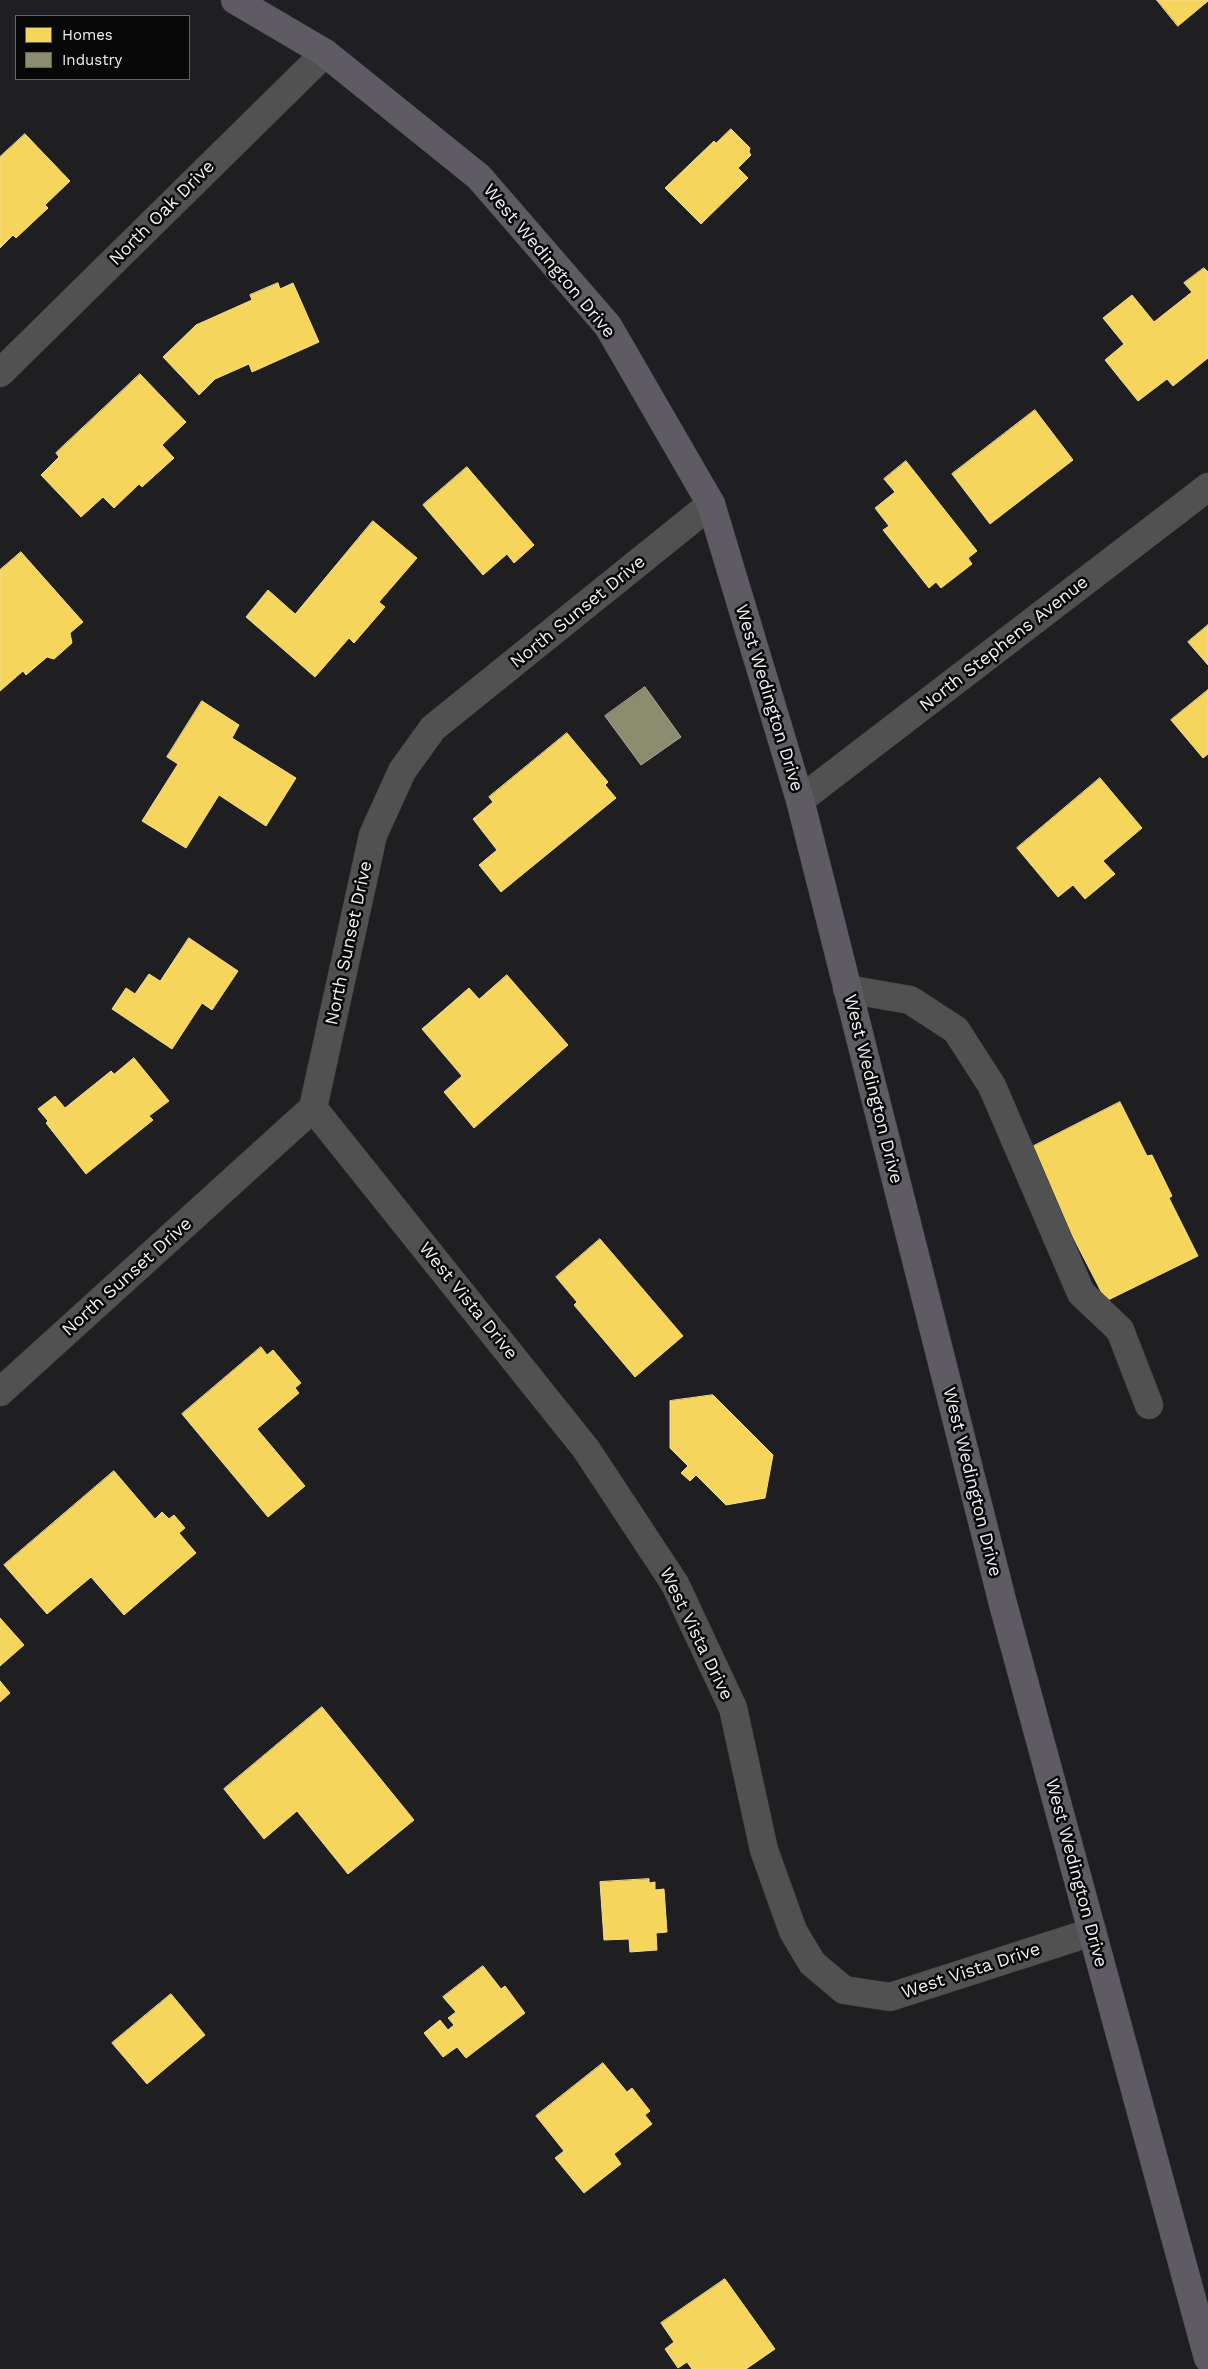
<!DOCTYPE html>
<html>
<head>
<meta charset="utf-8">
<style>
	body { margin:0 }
	#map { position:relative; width:1208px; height:2369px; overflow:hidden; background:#1f1e20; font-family:"Work Sans",sans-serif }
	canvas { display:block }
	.legend { position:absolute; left:15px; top:15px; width:175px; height:65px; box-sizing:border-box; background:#080809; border:1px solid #656466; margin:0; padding:6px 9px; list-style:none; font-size:15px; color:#f0eff2 }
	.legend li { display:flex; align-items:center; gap:10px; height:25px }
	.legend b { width:25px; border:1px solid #656466 }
</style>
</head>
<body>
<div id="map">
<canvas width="1208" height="2369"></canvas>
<ul class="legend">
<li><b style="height:14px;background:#f6d55c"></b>Homes</li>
<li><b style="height:14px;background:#8c8c6e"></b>Industry</li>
</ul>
</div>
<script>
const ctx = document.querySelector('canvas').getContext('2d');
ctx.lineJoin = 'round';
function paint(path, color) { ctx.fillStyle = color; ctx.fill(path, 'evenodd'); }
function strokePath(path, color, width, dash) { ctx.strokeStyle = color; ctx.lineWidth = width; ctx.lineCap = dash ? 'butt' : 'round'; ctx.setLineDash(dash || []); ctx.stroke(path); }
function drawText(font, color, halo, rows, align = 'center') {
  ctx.font = font + ' "Work Sans",sans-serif'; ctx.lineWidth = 5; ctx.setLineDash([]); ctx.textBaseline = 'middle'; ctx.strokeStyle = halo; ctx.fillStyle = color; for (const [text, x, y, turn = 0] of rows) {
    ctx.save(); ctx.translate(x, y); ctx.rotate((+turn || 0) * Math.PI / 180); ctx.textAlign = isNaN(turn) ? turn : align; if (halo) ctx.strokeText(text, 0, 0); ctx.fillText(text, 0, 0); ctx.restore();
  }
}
const homes = new Path2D(`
	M 1157,0 L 1208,0 L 1208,1 L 1178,26 Z
	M 731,129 L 750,148 L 749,152 L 751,155 L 738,168 L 748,178 L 701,224 L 665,188 L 714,141 L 716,143 Z
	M 25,134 L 70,181 L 45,205 L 48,208 L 16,238 L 13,235 L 0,248 L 0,157 Z
	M 1204,268 L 1208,272 L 1208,358 L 1173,386 L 1167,379 L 1138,401 L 1105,360 L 1124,344 L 1103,318 L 1132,295 L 1154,322 L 1192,292 L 1184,283 Z
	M 278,283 L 280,289 L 293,283 L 319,342 L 252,372 L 249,364 L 215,379 L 199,395 L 163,357 L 196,325 L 252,300 L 250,295 Z
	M 140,374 L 186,422 L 162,445 L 174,458 L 142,487 L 139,484 L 114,508 L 103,497 L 81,517 L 41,475 L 59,457 L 56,453 Z
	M 1035,410 L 1073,460 L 990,524 L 952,474 Z
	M 906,461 L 977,551 L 968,558 L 972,564 L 941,588 L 936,582 L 929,588 L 883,530 L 889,526 L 875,508 L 895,492 L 884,479 Z
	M 467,467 L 534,545 L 514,563 L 507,554 L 483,575 L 423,505 Z
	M 373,521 L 417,558 L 379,602 L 385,607 L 354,643 L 349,638 L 315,677 L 246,617 L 268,590 L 295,614 Z
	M 21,552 L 83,622 L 70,633 L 72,643 L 54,659 L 47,657 L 26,675 L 23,671 L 0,691 L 0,570 Z
	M 1208,625 L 1208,665 L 1188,642 Z
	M 1208,690 L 1208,754 L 1203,758 L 1171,720 Z
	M 202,701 L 239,725 L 232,738 L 296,778 L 266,826 L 219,795 L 186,848 L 142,821 L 178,764 L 167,757 Z
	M 567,733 L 608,782 L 605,785 L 616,798 L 501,892 L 479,865 L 497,850 L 473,819 L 493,802 L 489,797 Z
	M 1100,778 L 1142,828 L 1103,861 L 1115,874 L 1085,899 L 1073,885 L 1058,897 L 1017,848 Z
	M 189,938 L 238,971 L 212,1010 L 202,1003 L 172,1049 L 112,1009 L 126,988 L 135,994 L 149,974 L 160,981 Z
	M 507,975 L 568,1045 L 474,1128 L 444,1092 L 462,1076 L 422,1029 L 469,988 L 479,999 Z
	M 134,1058 L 169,1101 L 149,1116 L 153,1120 L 86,1174 L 46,1123 L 48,1121 L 38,1109 L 55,1096 L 65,1108 L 111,1071 L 114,1074 Z
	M 1120,1102 L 1147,1156 L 1152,1155 L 1172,1196 L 1169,1198 L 1198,1256 L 1106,1301 L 1073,1237 L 1069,1240 L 1050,1201 L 1056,1198 L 1047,1179 L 1042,1182 L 1026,1150 Z
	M 600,1239 L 683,1336 L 635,1377 L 574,1305 L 577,1302 L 556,1277 Z
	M 261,1347 L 267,1355 L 273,1350 L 301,1383 L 295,1388 L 299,1393 L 257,1429 L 305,1486 L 268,1517 L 182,1414 Z
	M 713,1395 L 773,1455 L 765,1498 L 726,1505 L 696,1475 L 690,1481 L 681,1473 L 688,1466 L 670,1448 L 670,1401 Z
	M 114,1471 L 155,1519 L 162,1512 L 169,1519 L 174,1515 L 185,1528 L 179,1533 L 196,1553 L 124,1615 L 91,1577 L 47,1614 L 4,1565 Z
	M 0,1618 L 24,1645 L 0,1666 Z
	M 0,1681 L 10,1693 L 0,1702 Z
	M 322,1707 L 414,1820 L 348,1874 L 297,1811 L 264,1839 L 224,1789 Z
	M 649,1879 L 649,1883 L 655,1882 L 655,1890 L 664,1889 L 667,1932 L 656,1933 L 657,1950 L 630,1952 L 629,1939 L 604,1940 L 600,1882 Z
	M 483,1966 L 501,1989 L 505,1986 L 525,2013 L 466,2058 L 457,2047 L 443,2057 L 424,2033 L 440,2020 L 448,2030 L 454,2025 L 448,2018 L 456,2012 L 443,1997 Z
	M 171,1994 L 205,2035 L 147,2084 L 112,2043 Z
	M 603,2063 L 627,2092 L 632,2088 L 650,2111 L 645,2115 L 652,2124 L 614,2154 L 621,2164 L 584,2193 L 555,2158 L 564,2151 L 536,2116 Z
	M 725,2279 L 775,2349 L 746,2369 L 692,2369 L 687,2362 L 678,2368 L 665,2349 L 674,2342 L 661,2323 Z`);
const industry = new Path2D(`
	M 645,687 L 681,737 L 641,765 L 605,716 Z`);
const minor = new Path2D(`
	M 0,373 L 325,53
	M 800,800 L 1208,487
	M 847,989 L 910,1000 L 956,1030 L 992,1086 L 1081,1293 L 1120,1330 L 1149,1405
	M 313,1108 L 586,1449 L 675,1584 L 733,1708 L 764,1850 L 793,1931 L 812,1963 L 844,1990 L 890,1997 L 1092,1932
	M 0,1392 L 313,1108 L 373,835 L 402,771 L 433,728 L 711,504`);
const major = new Path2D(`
	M 235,0 L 325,53 L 479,177 L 608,326 L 711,504 L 800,800 L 1003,1604 L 1208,2358`);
const streetNames = [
	["North Oak Drive",162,213,-45],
	["West Wedington Drive",549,261,50],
	["North Sunset Drive",578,612,-39],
	["North Stephens Avenue",1004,644,-38],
	["West Wedington Drive",769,698,73],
	["North Sunset Drive",349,943,-78],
	["West Wedington Drive",873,1089,76],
	["North Sunset Drive",127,1277,-42],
	["West Vista Drive",468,1301,51],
	["West Wedington Drive",972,1482,76],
	["West Vista Drive",696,1634,64],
	["West Wedington Drive",1076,1873,75],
	["West Vista Drive",971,1971,-18]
];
paint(homes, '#f6d55c');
strokePath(homes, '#f4dd89', 1);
paint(industry, '#8c8c6e');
strokePath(industry, '#aaaa96', 1);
strokePath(minor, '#3b3a3b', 29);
strokePath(major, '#3b3a3b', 29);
strokePath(minor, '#515152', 28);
strokePath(major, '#5f5b63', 28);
drawText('18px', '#f0eff2', '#080809', streetNames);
</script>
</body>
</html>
